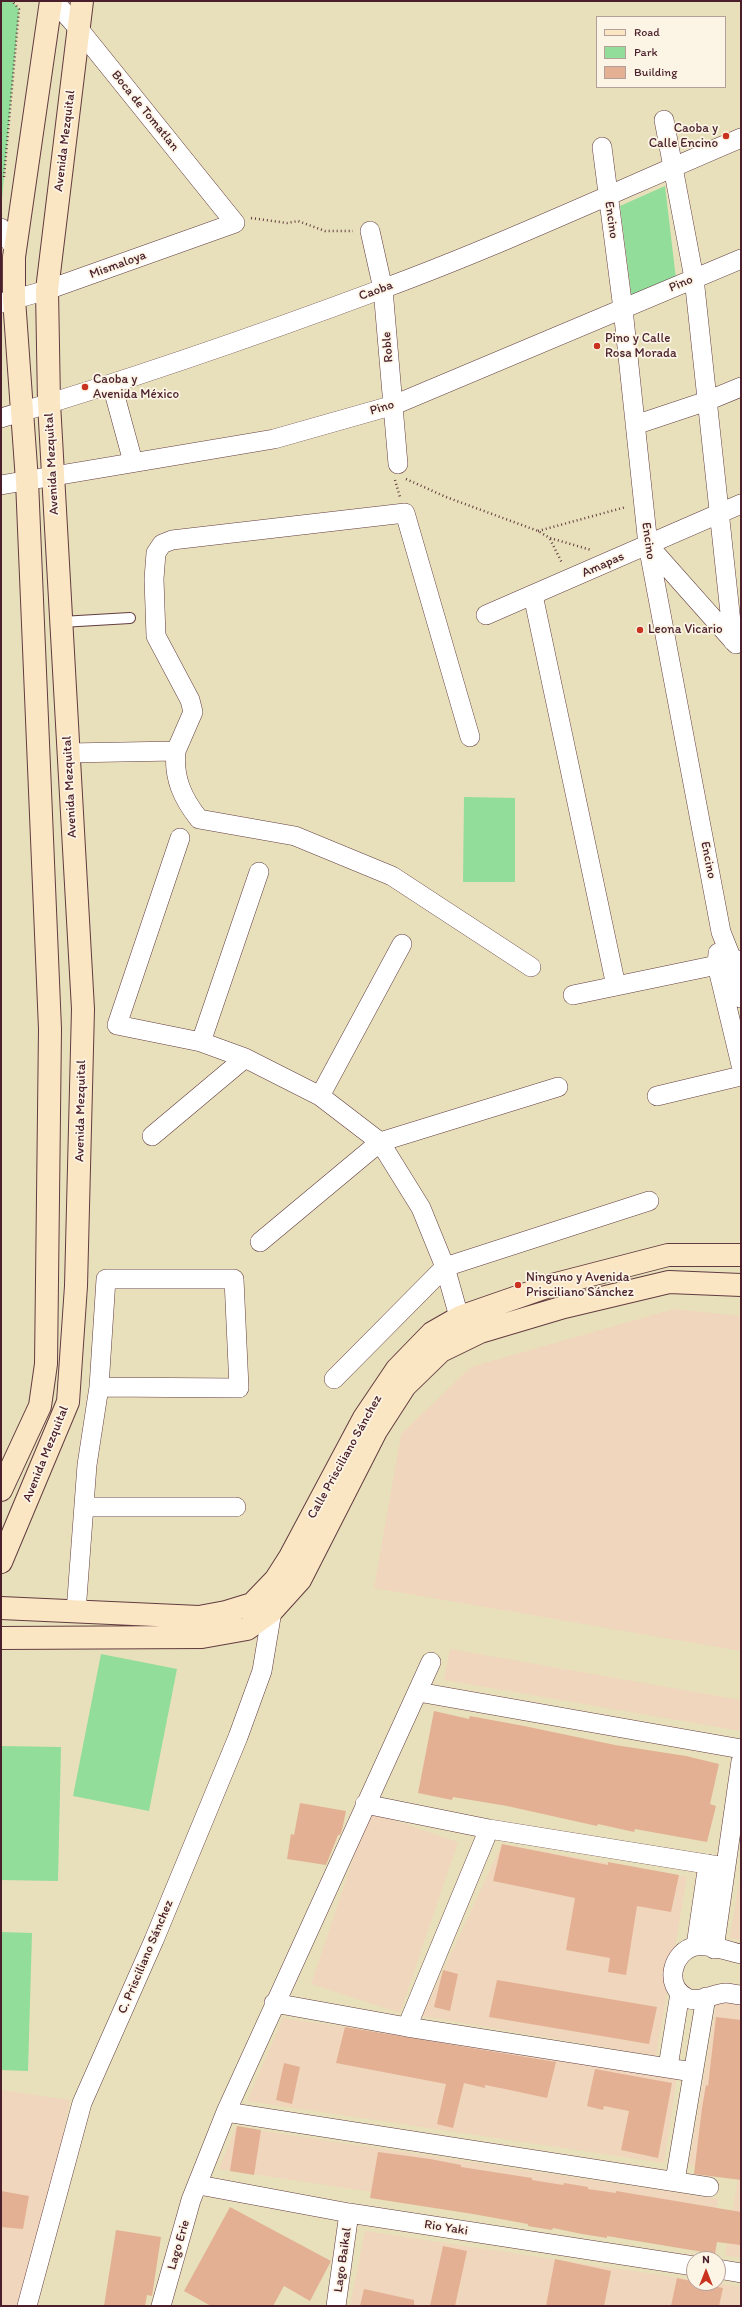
<!DOCTYPE html>
<html>
<head>
<meta charset="utf-8">
<style>
	body { margin:0 }
	#map { position:relative; width:742px; height:2307px; overflow:hidden; background:#e8e0ba; font-family:Itim,sans-serif }
	canvas { display:block }
	.frame { position:absolute; inset:0; border:2px solid #4a1f2b; pointer-events:none }
	.legend { position:absolute; left:596px; top:16px; width:130px; height:72px; box-sizing:border-box; background:#fcf5e5; border:1px solid #b59f9b; margin:0; padding:5px 7px; list-style:none; font-size:12px; color:#4a1f2b }
	.legend li { display:flex; align-items:center; gap:8px; height:20px }
	.legend b { width:20px; border:1px solid #b59f9b }
	.north { position:absolute; left:686px; top:2251px; width:40px; height:40px; box-sizing:border-box; background:#fcf5e5; border:1px solid #b59f9b; border-radius:50%; rotate:0deg; font-size:11px; font-weight:700; line-height:16px; text-align:center; color:#4a1f2b }
	.north::after { content:''; display:block; margin:auto; width:14px; height:18px; background:#c8321e; clip-path:polygon(50% 0,100% 100%,50% 72%,0 100%) }
</style>
</head>
<body>
<div id="map">
<canvas width="742" height="2307"></canvas>
<div class="frame"></div>
<ul class="legend">
<li><b style="height:5px;background:#fbe6c4"></b>Road</li>
<li><b style="height:11px;background:#92dd99"></b>Park</li>
<li><b style="height:11px;background:#e3b093"></b>Building</li>
</ul>
<div class="north">N</div>
</div>
<script>
const ctx = document.querySelector('canvas').getContext('2d');
ctx.lineJoin = 'round';
function paint(path, color) { ctx.fillStyle = color; ctx.fill(path, 'evenodd'); }
function strokePath(path, color, width, dash) { ctx.strokeStyle = color; ctx.lineWidth = width; ctx.lineCap = dash ? 'butt' : 'round'; ctx.setLineDash(dash || []); ctx.stroke(path); }
function drawText(font, color, halo, rows, align = 'center') {
  ctx.font = font + ' Itim,sans-serif'; ctx.lineWidth = 3.5; ctx.setLineDash([]); ctx.textBaseline = 'middle'; ctx.strokeStyle = halo; ctx.fillStyle = color; for (const [text, x, y, turn = 0] of rows) {
    ctx.save(); ctx.translate(x, y); ctx.rotate((+turn || 0) * Math.PI / 180); ctx.textAlign = isNaN(turn) ? turn : align; if (halo) ctx.strokeText(text, 0, 0); ctx.fillText(text, 0, 0); ctx.restore();
  }
}
const built = new Path2D(`
	M 674,1309 L 741,1316 L 741,1651 L 374,1588 L 401,1434 L 471,1367 Z
	M 450,1649 L 741,1700 L 741,1731 L 444,1680 Z
	M 369,1812 L 458,1842 L 400,2013 L 311,1984 Z
	M 502,1844 L 687,1877 L 656,2056 L 422,2016 Z
	M 741,1870 L 741,1940 L 730,1938 Z
	M 717,2001 L 741,2005 L 741,2258 L 725,2255 L 739,2173 L 689,2165 Z
	M 283,2018 L 677,2076 L 664,2163 L 247,2101 Z
	M 1,2090 L 70,2100 L 29,2306 L 1,2306 Z
	M 236,2127 L 718,2199 L 711,2243 L 219,2169 Z
	M 365,2231 L 694,2280 L 694,2283 L 717,2283 L 741,2287 L 741,2306 L 350,2306 Z`);
const green = new Path2D(`
	M 1,1 L 12,1 L 19,9 L 1,211 Z
	M 665,186 L 676,279 L 632,300 L 620,206 Z
	M 464,797 L 515,798 L 515,882 L 463,882 Z
	M 101,1654 L 177,1669 L 149,1811 L 73,1796 Z
	M 1,1746 L 61,1747 L 58,1881 L 1,1880 Z
	M 1,1932 L 32,1933 L 28,2071 L 1,2070 Z`);
const building = new Path2D(`
	M 434,1711 L 469,1719 L 470,1716 L 524,1726 L 615,1745 L 686,1756 L 719,1764 L 710,1804 L 716,1806 L 707,1842 L 635,1829 L 634,1832 L 598,1824 L 597,1826 L 507,1806 L 453,1797 L 452,1800 L 418,1793 Z
	M 300,1803 L 346,1811 L 342,1830 L 340,1835 L 338,1835 L 326,1865 L 287,1859 L 291,1834 L 294,1835 Z
	M 502,1844 L 608,1865 L 608,1862 L 679,1875 L 671,1912 L 637,1906 L 626,1975 L 608,1972 L 610,1958 L 566,1950 L 575,1898 L 493,1881 Z
	M 443,1970 L 458,1974 L 450,2011 L 434,2007 Z
	M 497,1980 L 657,2007 L 649,2044 L 489,2017 Z
	M 716,2017 L 741,2020 L 741,2180 L 694,2174 L 702,2108 L 706,2085 L 708,2086 Z
	M 345,2027 L 556,2062 L 547,2098 L 505,2089 L 485,2085 L 485,2088 L 464,2083 L 453,2128 L 437,2124 L 446,2084 L 336,2063 Z
	M 284,2063 L 300,2067 L 292,2104 L 276,2100 Z
	M 595,2069 L 672,2083 L 658,2158 L 621,2150 L 629,2111 L 604,2106 L 603,2110 L 587,2106 Z
	M 237,2126 L 261,2130 L 254,2175 L 230,2171 Z
	M 378,2152 L 430,2159 L 461,2165 L 461,2167 L 532,2178 L 532,2180 L 563,2185 L 564,2183 L 588,2187 L 588,2189 L 616,2193 L 616,2191 L 741,2212 L 741,2245 L 717,2242 L 715,2254 L 607,2236 L 607,2238 L 582,2234 L 553,2228 L 552,2230 L 528,2226 L 528,2224 L 473,2214 L 370,2198 Z
	M 1,2191 L 29,2196 L 23,2229 L 1,2227 Z
	M 230,2207 L 331,2261 L 310,2301 L 284,2286 L 273,2306 L 211,2306 L 184,2291 Z
	M 116,2230 L 161,2237 L 152,2296 L 147,2295 L 145,2306 L 104,2306 Z
	M 443,2246 L 467,2251 L 455,2306 L 430,2306 Z
	M 555,2259 L 611,2271 L 604,2306 L 546,2306 Z
	M 677,2278 L 723,2288 L 719,2306 L 671,2306 Z
	M 364,2289 L 414,2300 L 414,2306 L 360,2306 Z`);
const path = new Path2D(`
	M 4,177 L 19,9 L 12,1
	M 251,218 L 287,223 L 298,221 L 325,231 L 353,231
	M 406,479 L 446,497 L 538,531 L 550,538 L 591,550
	M 395,480 L 400,497
	M 538,531 L 626,507
	M 550,539 L 562,563`);
const lane = new Path2D(`
	M 61,622 L 130,618`);
const street = new Path2D(`
	M 664,120 L 694,278 L 733,641
	M 602,147 L 623,309 L 648,545 L 721,932 L 733,962 L 741,998
	M 1,228 L 15,249
	M 370,231 L 383,289 L 398,464
	M 1,303 L 47,290 L 235,223 L 78,28 L 54,1
	M 112,385 L 133,462
	M 1,418 C 129,380 256,336 382,289 C 504,244 621,189 741,138
	M 635,425 L 707,401 L 741,387
	M 1,485 L 274,439 L 394,405 L 741,259
	M 648,545 L 736,644
	M 533,595 L 616,986
	M 486,615 L 741,504
	M 176,751 L 193,712 L 190,700 L 156,636 L 154,579 L 156,553 L 162,544 L 172,540 L 405,513 L 470,737
	M 68,753 L 176,751 C 173,778 183,799 199,819 L 295,836 L 392,876 L 531,967
	M 180,838 L 117,1025 L 201,1042 L 245,1058 L 320,1096 L 380,1142 L 421,1208 L 445,1267 L 463,1331
	M 718,953 L 717,965 L 741,1065
	M 573,995 L 741,960
	M 201,1042 L 259,872
	M 320,1096 L 402,944
	M 657,1096 L 741,1076
	M 152,1136 L 245,1058
	M 260,1242 L 380,1142 L 558,1087
	M 334,1379 L 445,1267 L 649,1201
	M 84,1507 L 236,1507
	M 76,1612 L 87,1465 L 99,1387 L 106,1279 L 234,1279 L 239,1388 L 99,1387
	M 418,1692 L 741,1749
	M 365,1804 L 489,1829 L 725,1867
	M 696,1946 L 708,1864
	M 714,1949 L 741,1761
	M 741,1954 C 728,1951 709,1944 696,1946 C 672,1951 663,1986 687,1998 C 699,2004 713,1993 726,1993 C 731,1993 736,1995 741,1995
	M 274,2003 L 407,2027 L 693,2072
	M 407,2027 L 489,1829
	M 668,2067 L 680,1993
	M 226,2112 L 709,2187
	M 675,2181 L 706,1997
	M 199,2185 L 349,2213 L 694,2266
	M 718,2269 L 741,2273
	M 27,2306 L 82,2103 L 154,1940 L 238,1737 L 262,1671 L 272,1611
	M 161,2306 L 191,2200 L 226,2112 L 431,1662
	M 336,2306 L 349,2213`);
const secondary = new Path2D(`
	M 1,1490 L 40,1406 L 46,1364 L 50,1029 L 27,481 L 14,299 L 14,257 L 51,1
	M 1,1562 L 68,1402 L 76,1286 L 83,1009 L 49,403 L 47,290 L 82,1
	M 1,1608 L 199,1617 L 226,1612 L 252,1604 L 276,1579 L 290,1557 L 364,1418 L 397,1369 L 432,1333 L 460,1317 L 552,1285 L 668,1255 L 741,1255
	M 1,1638 L 202,1637 L 247,1629 L 272,1611 L 300,1580 L 376,1431 L 405,1386 L 441,1351 L 480,1332 L 564,1307 L 669,1282 L 741,1285`);
const markers = [
	[726,136,4,"#c8321e"],
	[597,346,4,"#c8321e"],
	[85,387,4,"#c8321e"],
	[640,630,4,"#c8321e"],
	[518,1285,4,"#c8321e"]
];
const streetNames = [
	["Boca de Tomatlan",145,111,51],
	["Avenida Mezquital",65,141,-83],
	["Encino",611,220,82],
	["Mismaloya",118,265,-20],
	["Pino",681,284,-23],
	["Caoba",376,291,-20],
	["Roble",388,347,-95],
	["Pino",382,408,-17],
	["Avenida Mezquital",52,464,-93],
	["Encino",648,541,82],
	["Amapas",603,565,-24],
	["Avenida Mezquital",70,787,-93],
	["Encino",708,860,79],
	["Avenida Mezquital",81,1111,-89],
	["Avenida Mezquital",46,1454,-68],
	["Calle Prisciliano Sánchez",345,1457,-61],
	["C. Prisciliano Sánchez",146,1957,-67],
	["Rio Yaki",446,2228,9],
	["Lago Erie",179,2245,-74],
	["Lago Baikal",343,2260,-82]
];
const poiNames = [
	["Caoba y",718,129,"right"],
	["Calle Encino",718,144,"right"],
	["Pino y Calle",605,339],
	["Rosa Morada",605,354],
	["Caoba y",93,380],
	["Avenida México",93,395],
	["Leona Vicario",648,630],
	["Ninguno y Avenida",526,1278],
	["Prisciliano Sánchez",526,1293]
];
paint(built, '#f0d6bc');
paint(green, '#92dd99');
paint(building, '#e3b093');
strokePath(lane, '#623c40', 12);
strokePath(street, '#623c40', 20);
strokePath(secondary, '#623c40', 24);
strokePath(path, '#623c40', 2.5, [1, 3]);
strokePath(lane, '#fff', 10);
strokePath(street, '#fff', 19);
strokePath(secondary, '#fbe6c4', 22);
for (const [x, y, r, color] of markers) { const dot = new Path2D(); dot.arc(x, y, r, 0, 2 * Math.PI); ctx.fillStyle = color; ctx.fill(dot); strokePath(dot, '#fcf5e5', 1.5); }
drawText('13px', '#4a1f2b', '#fcf5e5', streetNames);
drawText('13px', '#4a1f2b', '#fcf5e5', poiNames, 'left');
</script>
</body>
</html>
